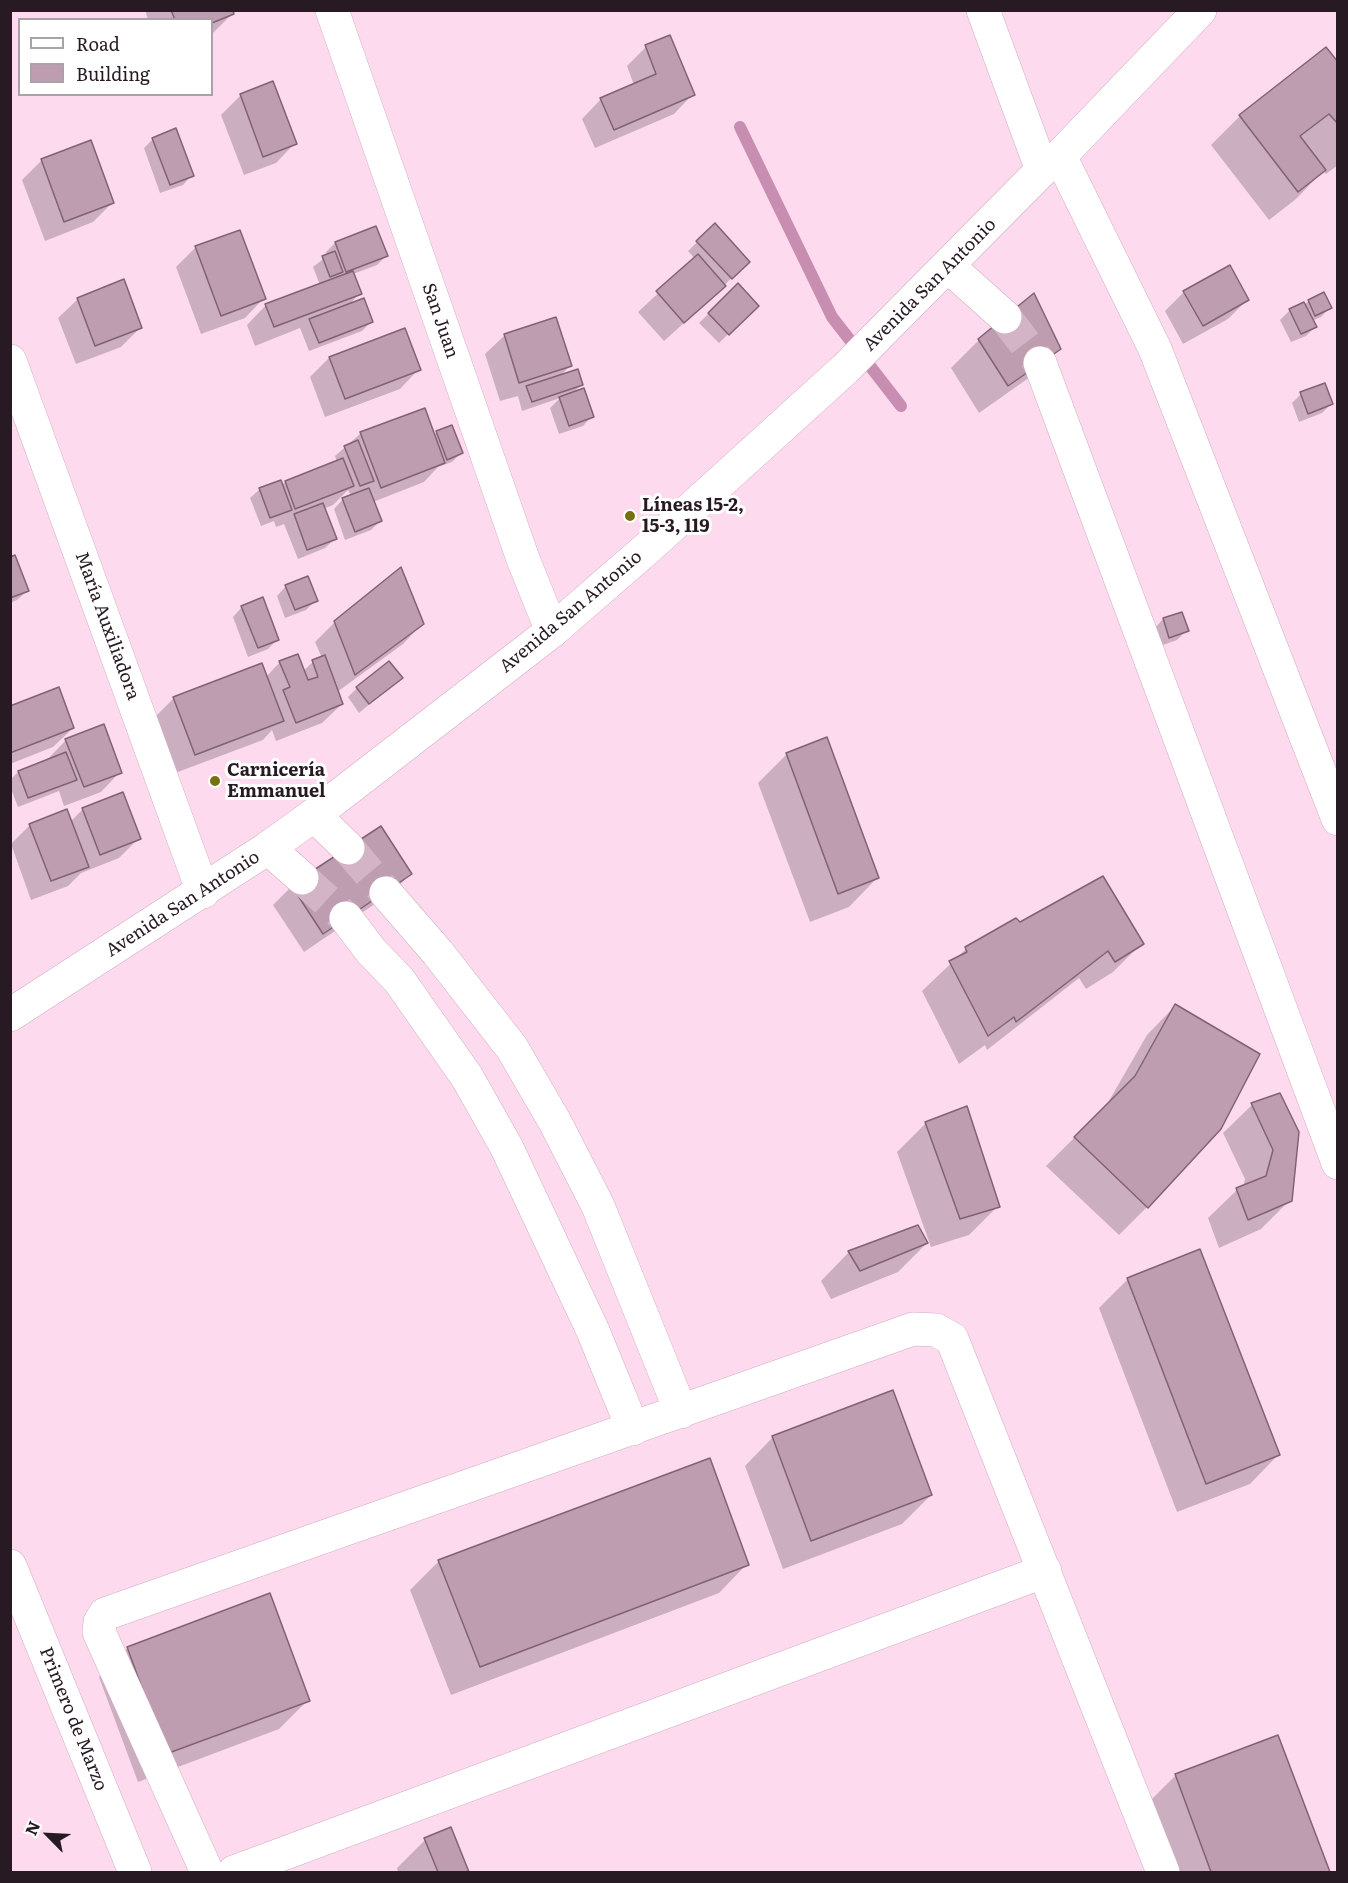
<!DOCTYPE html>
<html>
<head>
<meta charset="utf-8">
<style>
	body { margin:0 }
	#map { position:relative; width:1348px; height:1883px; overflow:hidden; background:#fedaef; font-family:Literata,serif }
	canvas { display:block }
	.frame { position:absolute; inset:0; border:12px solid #271a22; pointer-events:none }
	.legend { position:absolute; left:18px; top:18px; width:195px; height:78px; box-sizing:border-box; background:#fff; border:2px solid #a9a3a7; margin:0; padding:8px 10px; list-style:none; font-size:18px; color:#271a22 }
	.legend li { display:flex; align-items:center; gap:12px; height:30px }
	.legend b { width:30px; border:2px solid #a9a3a7 }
	.north { position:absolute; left:18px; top:1805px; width:60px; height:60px; -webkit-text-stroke:4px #fff; paint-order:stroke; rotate:294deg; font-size:16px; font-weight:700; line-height:24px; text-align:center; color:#271a22 }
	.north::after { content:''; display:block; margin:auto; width:21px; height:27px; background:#271a22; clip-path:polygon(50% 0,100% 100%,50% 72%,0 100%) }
</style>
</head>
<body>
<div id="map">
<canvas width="1348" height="1883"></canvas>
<div class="frame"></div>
<ul class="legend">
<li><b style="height:8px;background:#fff"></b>Road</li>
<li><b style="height:16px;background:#bf9db1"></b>Building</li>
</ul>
<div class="north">N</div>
</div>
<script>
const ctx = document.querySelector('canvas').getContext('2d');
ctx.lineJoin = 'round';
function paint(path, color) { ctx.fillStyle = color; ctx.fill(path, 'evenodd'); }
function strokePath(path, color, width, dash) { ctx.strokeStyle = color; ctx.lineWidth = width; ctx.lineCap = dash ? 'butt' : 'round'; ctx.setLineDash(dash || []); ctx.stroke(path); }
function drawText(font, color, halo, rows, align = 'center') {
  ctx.font = font + ' Literata,serif'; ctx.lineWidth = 6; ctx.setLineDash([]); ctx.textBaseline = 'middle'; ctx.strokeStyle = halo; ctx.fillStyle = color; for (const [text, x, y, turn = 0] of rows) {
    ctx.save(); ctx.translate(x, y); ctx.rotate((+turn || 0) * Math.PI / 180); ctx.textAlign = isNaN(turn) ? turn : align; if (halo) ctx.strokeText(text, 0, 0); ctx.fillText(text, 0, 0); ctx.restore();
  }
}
const shadow = new Path2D(`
	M 145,10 L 231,10 L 232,14 L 212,34 L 212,20 L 148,20 Z
	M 646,47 L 693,94 L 674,114 L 595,148 L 582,119 L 601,99 L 634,85 L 627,66 Z
	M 1326,49 L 1338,64 L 1338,165 L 1326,174 L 1323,171 L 1296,199 L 1269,220 L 1211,145 L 1240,116 Z
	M 241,95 L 295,143 L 276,163 L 244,175 L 221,115 Z
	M 153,139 L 192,175 L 183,185 L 160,193 L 144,148 Z
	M 90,142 L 112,203 L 93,222 L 45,241 L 22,180 L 41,161 Z
	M 715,225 L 748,262 L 704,305 L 664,341 L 638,312 L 695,259 L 688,251 Z
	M 239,232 L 264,298 L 245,318 L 201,334 L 176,267 L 195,248 Z
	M 335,243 L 386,256 L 377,265 L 353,274 L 360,293 L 348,306 L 371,322 L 362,331 L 309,351 L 300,328 L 255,346 L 247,325 L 266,305 L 320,285 L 313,267 L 327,256 L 326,252 Z
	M 738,285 L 757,306 L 719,343 L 699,323 Z
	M 1184,292 L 1248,299 L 1228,319 L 1183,344 L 1165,311 Z
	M 1033,295 L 1030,377 L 979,413 L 951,368 L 979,340 Z
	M 78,299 L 140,328 L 121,347 L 76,364 L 58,318 Z
	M 1309,301 L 1330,307 L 1321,317 L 1312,321 L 1315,327 L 1306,336 L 1291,342 L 1280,320 L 1290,310 L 1304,305 Z
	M 505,335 L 570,366 L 560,376 L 581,385 L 572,394 L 592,416 L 583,426 L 559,434 L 550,408 L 560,398 L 522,411 L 518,396 L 500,401 L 485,354 Z
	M 329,358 L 419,369 L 400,389 L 325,417 L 310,377 Z
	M 1301,394 L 1331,404 L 1322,413 L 1299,422 L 1292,403 Z
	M 424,410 L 433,436 L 437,432 L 461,453 L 452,462 L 438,467 L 424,482 L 373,502 L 380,521 L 371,530 L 345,540 L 334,509 L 343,499 L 351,496 L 348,490 L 333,505 L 323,509 L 335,539 L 325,548 L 298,559 L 284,524 L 276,527 L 274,521 L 261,526 L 250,498 L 260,489 L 281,486 L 285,482 L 337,462 L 335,456 L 360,434 Z
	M 10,559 L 27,591 L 17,600 L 10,603 Z
	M 286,586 L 316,600 L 306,610 L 285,618 L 277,596 Z
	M 242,607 L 277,640 L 268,649 L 248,657 L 233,617 Z
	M 1181,614 L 1187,630 L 1177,640 L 1160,646 L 1154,629 L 1163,619 Z
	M 335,622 L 422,624 L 403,644 L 337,692 L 342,704 L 322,723 L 276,741 L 272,730 L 263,740 L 175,773 L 154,718 L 173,699 L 261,665 L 266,677 L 280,662 L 303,671 L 313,662 L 322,658 L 315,642 Z
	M 401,678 L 359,713 L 348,697 L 357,688 Z
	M 10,708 L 73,728 L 53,747 L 10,764 Z
	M 66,740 L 120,772 L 101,792 L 64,806 L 59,791 L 18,807 L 10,786 L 10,780 L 18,772 L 47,760 Z
	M 787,754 L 877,878 L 849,907 L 810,922 L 758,783 Z
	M 83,809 L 139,838 L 119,858 L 81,873 L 68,886 L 31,900 L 11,844 L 30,825 L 70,822 Z
	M 411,874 L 391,893 L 304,952 L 273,905 L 292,886 Z
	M 1020,924 L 1142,943 L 1113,972 L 1086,989 L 1079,978 L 987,1050 L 985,1045 L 959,1064 L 922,991 L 966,949 Z
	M 1175,1006 L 1147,1207 L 1119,1235 L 1046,1166 L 1106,1106 L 1147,1035 Z
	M 1280,1095 L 1290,1200 L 1261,1229 L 1219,1248 L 1208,1218 L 1237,1190 L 1243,1187 L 1245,1179 L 1223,1133 L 1252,1105 Z
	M 926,1123 L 998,1206 L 969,1235 L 931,1247 L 897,1152 Z
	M 927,1243 L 898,1272 L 831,1299 L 821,1281 L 849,1252 Z
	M 1128,1279 L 1278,1455 L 1250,1484 L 1177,1512 L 1099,1308 Z
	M 773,1437 L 931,1495 L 902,1524 L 783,1569 L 745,1466 Z
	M 439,1561 L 747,1564 L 719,1593 L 451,1695 L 410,1590 Z
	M 128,1648 L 308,1700 L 279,1729 L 138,1782 L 99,1677 Z
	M 1277,1737 L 1328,1872 L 1173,1872 L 1147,1804 L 1176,1775 Z
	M 450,1829 L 467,1872 L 398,1872 L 397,1868 L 425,1840 Z`);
const stream = new Path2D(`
	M 740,127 L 832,317 L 901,406`);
const building = new Path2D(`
	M 171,10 L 233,10 L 234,14 L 212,23 L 212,20 L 175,20 Z
	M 670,35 L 695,95 L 614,130 L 600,98 L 656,74 L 645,45 Z
	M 1326,47 L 1338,62 L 1338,124 L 1329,114 L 1300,136 L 1326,170 L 1298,192 L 1239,115 Z
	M 273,81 L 297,144 L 263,157 L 240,94 Z
	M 176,128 L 194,176 L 170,185 L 152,138 Z
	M 91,140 L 114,203 L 64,222 L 41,159 Z
	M 715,223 L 750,262 L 732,279 L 696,241 Z
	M 376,226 L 388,256 L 346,272 L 335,242 Z
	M 240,230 L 266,299 L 221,316 L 195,246 Z
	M 335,251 L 343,272 L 330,277 L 322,256 Z
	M 698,254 L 726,286 L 684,323 L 656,291 Z
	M 1230,265 L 1249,300 L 1203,326 L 1183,291 Z
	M 353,271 L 362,294 L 274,327 L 265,304 Z
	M 124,279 L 142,328 L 95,346 L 77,298 Z
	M 738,283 L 759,306 L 729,335 L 708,313 Z
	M 1324,292 L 1332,308 L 1315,316 L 1308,300 Z
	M 1034,293 L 1061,349 L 1008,386 L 978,339 Z
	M 364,298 L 373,322 L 319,343 L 309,319 Z
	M 1304,302 L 1317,327 L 1301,334 L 1289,309 Z
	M 556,317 L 572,366 L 519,383 L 504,334 Z
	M 405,328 L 421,370 L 345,399 L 329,357 Z
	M 578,369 L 583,385 L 532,402 L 526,386 Z
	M 1325,383 L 1333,404 L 1308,414 L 1300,392 Z
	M 584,388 L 594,417 L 569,426 L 559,397 Z
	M 425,408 L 445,463 L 381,488 L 360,432 Z
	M 452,425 L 463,453 L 447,460 L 436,431 Z
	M 358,440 L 374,481 L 360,486 L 344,446 Z
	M 343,458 L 354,486 L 295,509 L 285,481 Z
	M 281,480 L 292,510 L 270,518 L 259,488 Z
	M 369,488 L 382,521 L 355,532 L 342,498 Z
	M 323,503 L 337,539 L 307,550 L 294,514 Z
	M 15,555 L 29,591 L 10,598 L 10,557 Z
	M 401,567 L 424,624 L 355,675 L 334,621 Z
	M 308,576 L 318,601 L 295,610 L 285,585 Z
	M 263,597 L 279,640 L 258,648 L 241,606 Z
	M 1182,612 L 1189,631 L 1169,638 L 1163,618 Z
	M 298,654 L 308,680 L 318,677 L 312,660 L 325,655 L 343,704 L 296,723 L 283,690 L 290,687 L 279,661 Z
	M 389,661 L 403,678 L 369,704 L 356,687 Z
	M 262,663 L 284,721 L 195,755 L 173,697 Z
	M 59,687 L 74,728 L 10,753 L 10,706 Z
	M 104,724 L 122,773 L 84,787 L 65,739 Z
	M 827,737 L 879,878 L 838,894 L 786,753 Z
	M 66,752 L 77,780 L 28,798 L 18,771 Z
	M 123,792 L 141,839 L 100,855 L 82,808 Z
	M 67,809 L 89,867 L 51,881 L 29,824 Z
	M 381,826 L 412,874 L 323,934 L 291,885 Z
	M 1103,876 L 1144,944 L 1115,962 L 1108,951 L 1016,1022 L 1014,1017 L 988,1036 L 949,961 L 967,952 L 965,947 L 1016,918 L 1020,922 Z
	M 1175,1004 L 1260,1054 L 1221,1129 L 1148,1208 L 1074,1137 L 1135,1076 Z
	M 1280,1093 L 1299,1132 L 1292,1201 L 1248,1220 L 1236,1188 L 1266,1176 L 1273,1150 L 1251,1103 Z
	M 967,1106 L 1000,1207 L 960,1219 L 925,1122 Z
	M 918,1225 L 928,1243 L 860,1271 L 848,1251 Z
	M 1200,1249 L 1280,1455 L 1206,1484 L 1127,1278 Z
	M 893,1390 L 932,1495 L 811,1541 L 772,1436 Z
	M 710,1458 L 749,1565 L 480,1667 L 438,1560 Z
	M 270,1593 L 310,1701 L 166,1754 L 127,1647 Z
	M 1278,1735 L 1330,1872 L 1211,1872 L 1175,1774 Z
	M 451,1827 L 469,1872 L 438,1872 L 424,1838 Z`);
const minorTunnel = new Path2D(`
	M 1005,317 L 1040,363
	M 348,848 L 386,893
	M 302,878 L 346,918`);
const minor = new Path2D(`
	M 332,10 L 523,559 L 552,631
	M 983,10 L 1042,170
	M 1060,156 L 1155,349 L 1338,819
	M 948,266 L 1005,317
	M 10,361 L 203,892
	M 1040,363 L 1338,1163
	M 314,815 L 348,848
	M 268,848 L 302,878
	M 386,893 L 438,953 L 512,1048 L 555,1122 L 598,1206 L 681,1412
	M 346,918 L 371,951 L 399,980 L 467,1077 L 507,1148 L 593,1331 L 633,1429
	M 10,1566 L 135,1872
	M 207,1872 L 99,1632 L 100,1622 L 105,1614 L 913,1329 L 936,1330 L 952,1339 L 1163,1872
	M 234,1872 L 1045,1571`);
const major = new Path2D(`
	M 10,1015 L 268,848 L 314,815 L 552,631 L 651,545 L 845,369 L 1042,170 L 1060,156 L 1200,10`);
const markers = [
	[630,516,6,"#777010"],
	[215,781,6,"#777010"]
];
const streetNames = [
	["Avenida San Antonio",930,285,-45],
	["San Juan",440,321,71],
	["Avenida San Antonio",571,612,-40],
	["María Auxiliadora",107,626,70],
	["Avenida San Antonio",183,904,-33],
	["Primero de Marzo",73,1719,68]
];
const poiNames = [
	["Líneas 15-2,",642,506],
	["15-3, 119",642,527],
	["Carnicería",227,771],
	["Emmanuel",227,792]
];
paint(shadow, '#0003');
strokePath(stream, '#c88eb2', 12);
paint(building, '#bf9db1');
strokePath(building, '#816275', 1.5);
strokePath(minorTunnel, '#d3b4c6', 33, [33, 16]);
strokePath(minor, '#d0adc2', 34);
strokePath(major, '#d0adc2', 34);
strokePath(minor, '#fff', 33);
strokePath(major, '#fff', 33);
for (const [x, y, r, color] of markers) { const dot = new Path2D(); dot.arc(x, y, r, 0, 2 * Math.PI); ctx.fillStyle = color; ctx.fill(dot); strokePath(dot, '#fff', 2); }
drawText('18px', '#271a22', '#fff', streetNames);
drawText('bold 18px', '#271a22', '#fff', poiNames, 'left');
</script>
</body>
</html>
